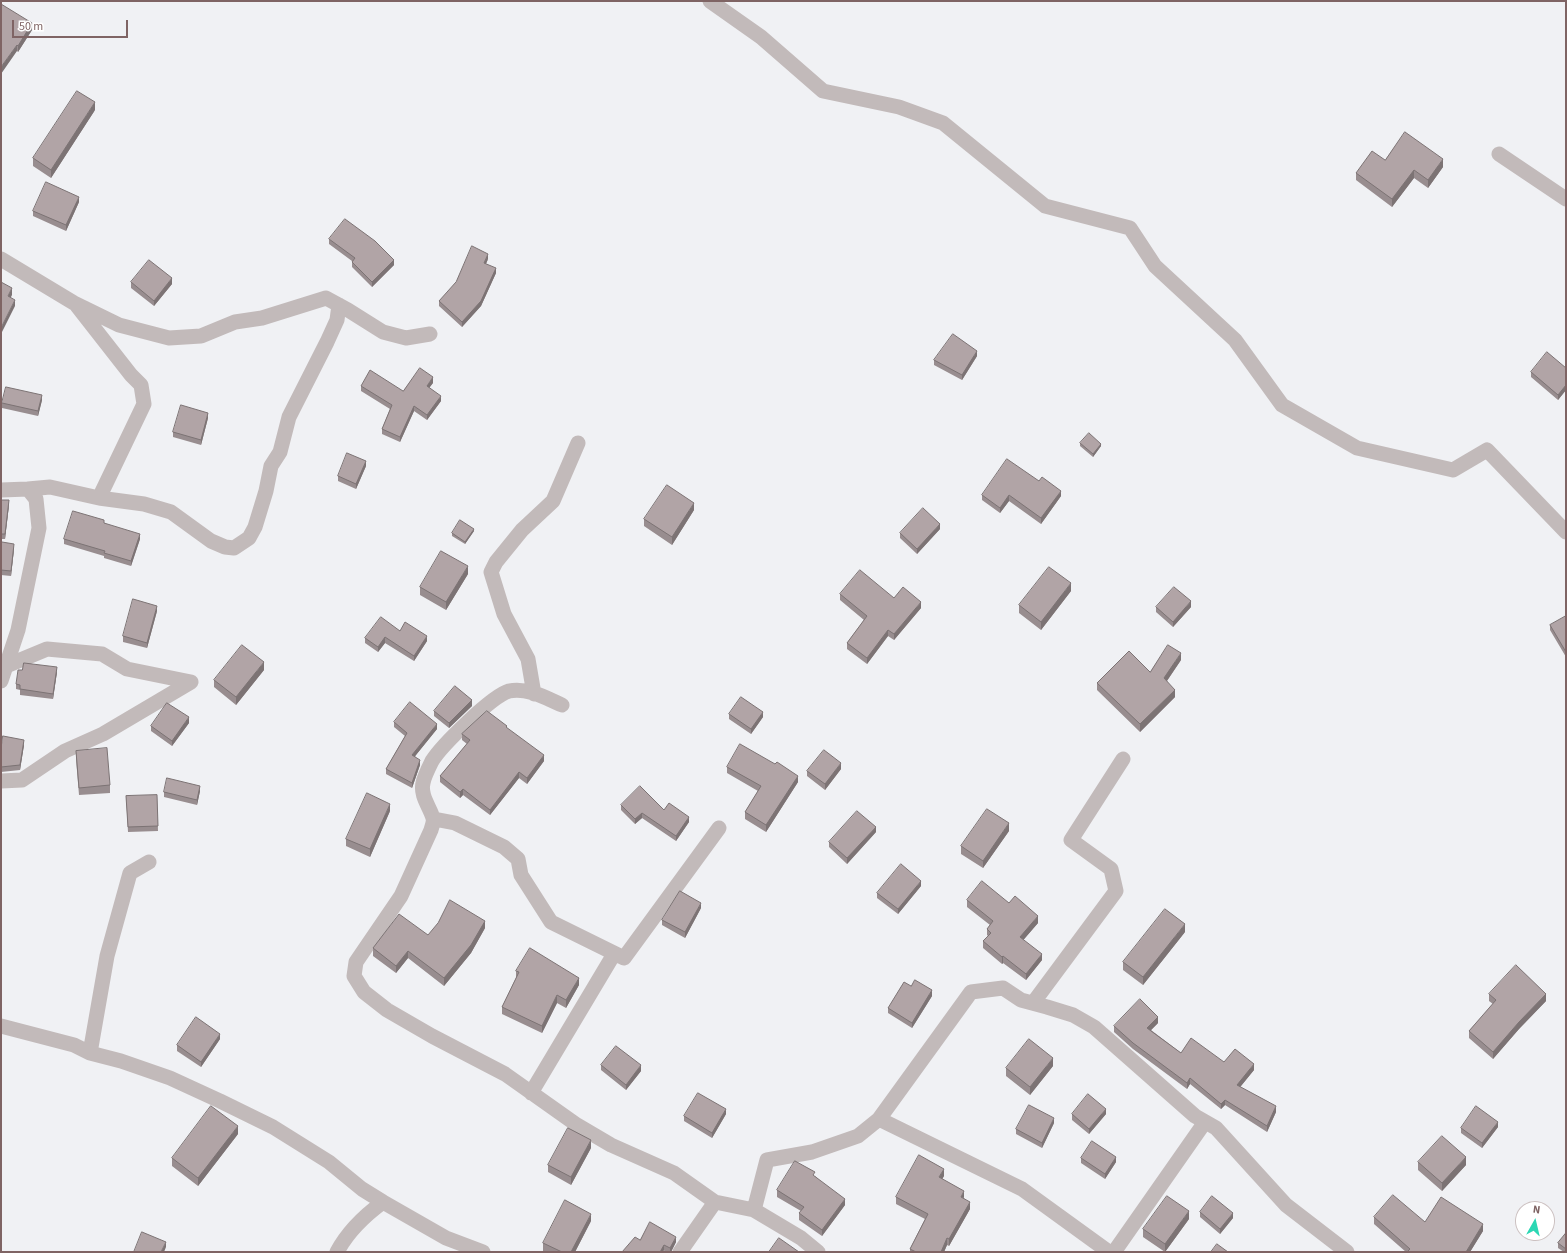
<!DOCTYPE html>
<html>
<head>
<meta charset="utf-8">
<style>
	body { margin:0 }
	#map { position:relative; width:1567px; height:1253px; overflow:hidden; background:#f0f1f4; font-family:"Source Sans 3",sans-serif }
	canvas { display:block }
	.frame { position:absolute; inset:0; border:2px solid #7f6464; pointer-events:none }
	.north { position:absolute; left:1515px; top:1201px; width:40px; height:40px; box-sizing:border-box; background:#fff; border:1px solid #ccc1c1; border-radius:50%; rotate:8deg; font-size:11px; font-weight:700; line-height:16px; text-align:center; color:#7f6464 }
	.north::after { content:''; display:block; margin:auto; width:14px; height:18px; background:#2cd7b4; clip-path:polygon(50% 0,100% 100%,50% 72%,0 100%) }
	.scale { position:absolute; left:12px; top:20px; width:116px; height:18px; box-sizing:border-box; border:2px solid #7f6464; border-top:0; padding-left:5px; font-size:12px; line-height:14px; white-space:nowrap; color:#7f6464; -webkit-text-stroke:3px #fff; paint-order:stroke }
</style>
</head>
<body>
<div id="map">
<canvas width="1567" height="1253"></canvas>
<div class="frame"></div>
<div class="north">N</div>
<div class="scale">50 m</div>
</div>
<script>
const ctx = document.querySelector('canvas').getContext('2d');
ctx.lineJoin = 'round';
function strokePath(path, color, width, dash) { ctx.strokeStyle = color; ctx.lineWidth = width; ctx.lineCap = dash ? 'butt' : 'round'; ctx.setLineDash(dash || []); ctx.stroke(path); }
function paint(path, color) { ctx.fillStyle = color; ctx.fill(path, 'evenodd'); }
const minor = new Path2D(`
	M 710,1 L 761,37 L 823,91 L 899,107 L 943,123 L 1045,206 L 1130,228 L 1155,266 L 1235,340 L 1282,405 L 1357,448 L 1453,470 L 1487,450 L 1566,532
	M 1499,154 L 1566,199
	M 1,259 L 74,303 L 119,325 L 169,338 L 201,336 L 235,322 L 262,318 L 326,298 L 348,310 L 383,332 L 406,338 L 430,334
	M 77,306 L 131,375 L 141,385 L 144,404 L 99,498
	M 28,489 L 50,487 L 99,498 L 144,504 L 171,512 L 211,541 L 225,547 L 234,548 L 249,538 L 255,527 L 266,491 L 271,466 L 280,452 L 289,417 L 327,342 L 337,320 L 339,305
	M 1,490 L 28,489 L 36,499 L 39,528 L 18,630 L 1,681
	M 6,666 L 47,649 L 102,654 L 127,669 L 191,682
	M 534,694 L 528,659 L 504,614 L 491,572 L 496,562 L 522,530 L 553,501 L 578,443
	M 562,705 C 546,698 527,687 509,691 C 492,696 442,745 432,761 C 429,767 424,777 423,783 C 420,796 430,807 433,818 C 434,822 432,826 431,830 L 401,896 L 356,962 L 354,976 L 364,992 L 387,1010 L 432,1036 L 505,1074 L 577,1125 L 611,1145 L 674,1173 L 715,1202 L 754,1210 L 801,1238 L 818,1252
	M 1,781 L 22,780 L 65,751 L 103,734 L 191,682
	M 434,819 L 455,823 L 504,847 L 518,859 L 521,875 L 551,922 L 624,958 L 719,828
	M 1033,1003 L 1116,891 L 1111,869 L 1071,840 L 1123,759
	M 1,1026 L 74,1045 L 90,1053 L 121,1061 L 170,1078 L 220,1101 L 273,1127 L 329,1162 L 362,1189 L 383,1202 L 446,1238 L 483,1252
	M 90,1053 L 107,956 L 130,873 L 149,862
	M 531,1093 L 614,954
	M 879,1119 L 1022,1189 L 1109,1252
	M 754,1210 L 767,1160 L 812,1152 L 858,1136 L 879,1119 L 971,992 L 1003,988 L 1021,1000 L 1047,1007 L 1073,1015 L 1094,1027 L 1195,1116 L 1216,1128 L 1286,1205 L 1347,1252
	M 337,1252 C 348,1231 364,1216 383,1202
	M 680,1252 L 715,1202
	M 1114,1252 L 1205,1122`);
const wall = new Path2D(`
	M 1,4 L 32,30 L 18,52 L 17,51 Z
	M 95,110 L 51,178 L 33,166 L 33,158 Z
	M 1385,160 L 1443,167 L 1428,188 L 1414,178 L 1392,207 L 1356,180 L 1356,173 Z
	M 79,202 L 66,231 L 33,216 L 33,211 Z
	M 329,239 L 394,265 L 372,287 L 352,267 L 352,261 L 329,244 Z
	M 488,259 L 486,264 L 496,273 L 481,306 L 462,327 L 439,306 L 439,301 Z
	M 131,282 L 172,284 L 154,306 L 131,288 Z
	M 977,356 L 962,380 L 934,365 L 934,360 Z
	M 1566,368 L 1566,390 L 1558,400 L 1531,377 L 1531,372 Z
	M 433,383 L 429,387 L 441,401 L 427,420 L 414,411 L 400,442 L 382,434 L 382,429 L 390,409 L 361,391 L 361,386 L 403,391 Z
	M 42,400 L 38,416 L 2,408 L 2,403 Z
	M 208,418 L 201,445 L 173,437 L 173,432 Z
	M 1080,443 L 1101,446 L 1093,457 L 1080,446 Z
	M 366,466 L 356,489 L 338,481 L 338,476 Z
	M 982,495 L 1061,496 L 1041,524 L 1009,501 L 1000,513 L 982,500 Z
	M 1,500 L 9,505 L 5,539 L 1,539 Z
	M 694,510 L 672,545 L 644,526 L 644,519 Z
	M 104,523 L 140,539 L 131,566 L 104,558 L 104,556 L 64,544 L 64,539 Z
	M 940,529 L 917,554 L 900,538 L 900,533 Z
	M 474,531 L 465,544 L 452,536 L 452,533 Z
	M 1,549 L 14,549 L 11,576 L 1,575 Z
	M 468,574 L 446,610 L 420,595 L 420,587 Z
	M 1071,591 L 1041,630 L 1019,613 L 1019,605 Z
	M 840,594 L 894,598 L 921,608 L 894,640 L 888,636 L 867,664 L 847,649 L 847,643 L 864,620 L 840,600 Z
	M 1156,607 L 1191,607 L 1173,627 L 1156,612 Z
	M 157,611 L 147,648 L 123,642 L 123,636 Z
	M 1566,616 L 1566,657 L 1550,630 L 1550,625 Z
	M 400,631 L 427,641 L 414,661 L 385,643 L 378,652 L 365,643 L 365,638 Z
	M 1181,660 L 1167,681 L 1175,697 L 1140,732 L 1097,690 L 1097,683 L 1150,672 Z
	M 264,670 L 236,705 L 214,687 L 214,680 Z
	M 57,672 L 53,699 L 20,695 L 20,690 L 16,689 L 16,684 Z
	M 472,706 L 449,728 L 434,716 L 434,711 Z
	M 729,714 L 763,717 L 751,734 L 729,719 Z
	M 394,722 L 437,729 L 415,756 L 420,765 L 412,788 L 386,774 L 386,769 L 405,736 L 394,727 Z
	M 189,723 L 172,746 L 151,731 L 151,726 Z
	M 507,728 L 544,761 L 527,784 L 519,778 L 490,815 L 463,795 L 460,798 L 440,782 L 440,776 L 467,744 L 462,740 L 462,734 Z
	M 24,745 L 20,770 L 1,772 L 1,749 Z
	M 76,751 L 110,785 L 110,793 L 79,795 L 76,759 Z
	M 775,764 L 798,782 L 766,832 L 745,819 L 745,812 L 758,791 L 727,773 L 727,767 Z
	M 841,769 L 825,790 L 807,776 L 807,771 Z
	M 200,791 L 197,805 L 164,797 L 164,792 Z
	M 157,795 L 158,831 L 128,832 L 126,796 Z
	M 621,805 L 664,810 L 689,822 L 676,841 L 642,818 L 635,824 L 621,810 Z
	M 390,811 L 370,857 L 346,846 L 346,839 Z
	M 1009,831 L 983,868 L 961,854 L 961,846 Z
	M 876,832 L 847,864 L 829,847 L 829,842 Z
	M 921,886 L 898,914 L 877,898 L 877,893 Z
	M 967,900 L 1009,903 L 1038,923 L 1023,940 L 1042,960 L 1026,980 L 1003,963 L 1002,964 L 983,948 L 983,941 L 988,936 L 987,935 L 987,929 L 990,925 L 967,907 Z
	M 701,908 L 685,938 L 662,925 L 662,920 Z
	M 485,928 L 471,953 L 444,986 L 408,958 L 396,973 L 373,956 L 373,948 L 428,935 Z
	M 1185,932 L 1143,985 L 1123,970 L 1123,962 Z
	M 516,971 L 579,985 L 566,1008 L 557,1003 L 542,1033 L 502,1014 L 502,1007 L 516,978 Z
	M 911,986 L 932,996 L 912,1028 L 888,1013 L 888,1008 Z
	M 1489,994 L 1546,1001 L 1519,1029 L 1493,1059 L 1469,1038 L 1469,1031 L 1493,1004 L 1489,1001 Z
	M 1158,1023 L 1151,1030 L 1181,1053 L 1254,1070 L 1240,1087 L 1276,1112 L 1267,1132 L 1225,1105 L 1221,1109 L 1190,1084 L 1187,1089 L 1133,1049 L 1114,1032 L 1114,1026 Z
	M 220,1039 L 201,1067 L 177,1051 L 177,1045 Z
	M 601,1065 L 641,1071 L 626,1090 L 601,1070 Z
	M 1053,1066 L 1030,1095 L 1006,1076 L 1006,1068 Z
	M 726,1114 L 712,1138 L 684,1121 L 684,1116 Z
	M 1072,1114 L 1106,1114 L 1089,1134 L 1072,1120 Z
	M 1054,1123 L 1042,1148 L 1016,1134 L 1016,1129 Z
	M 1498,1127 L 1482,1148 L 1461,1133 L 1461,1128 Z
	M 238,1134 L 198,1186 L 172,1166 L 172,1158 Z
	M 591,1148 L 571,1185 L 548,1172 L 548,1165 Z
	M 1081,1158 L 1116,1162 L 1105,1179 L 1081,1163 Z
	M 1418,1162 L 1466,1165 L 1442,1191 L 1418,1170 Z
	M 815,1176 L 845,1205 L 822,1236 L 799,1220 L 799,1213 L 801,1211 L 777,1197 L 777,1190 Z
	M 944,1176 L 942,1179 L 964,1198 L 970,1209 L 949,1246 L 947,1245 L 944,1252 L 910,1252 L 910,1249 L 925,1219 L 896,1204 L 896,1197 Z
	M 1200,1212 L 1233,1218 L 1220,1234 L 1200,1217 Z
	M 1374,1217 L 1425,1222 L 1483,1231 L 1470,1252 L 1406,1252 L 1374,1224 Z
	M 1189,1219 L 1165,1252 L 1143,1237 L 1143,1229 Z
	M 591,1221 L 575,1252 L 546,1252 L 543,1251 L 543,1243 Z
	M 1566,1233 L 1566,1252 L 1564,1252 L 1558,1248 L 1558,1243 Z
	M 640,1240 L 676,1242 L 671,1252 L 667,1252 Z`);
const shadedWall = new Path2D(`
	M 32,23 L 32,30 L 18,52 L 18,46 Z
	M 17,45 L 17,51 L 1,74 L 1,67 Z
	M 95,102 L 95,110 L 51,178 L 51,170 Z
	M 1443,159 L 1443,167 L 1428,188 L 1428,180 Z
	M 1414,170 L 1414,178 L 1392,207 L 1392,199 Z
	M 79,197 L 79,202 L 66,231 L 66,225 Z
	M 488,254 L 488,259 L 484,268 L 484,263 Z
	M 394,260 L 394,265 L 372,287 L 372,282 Z
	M 496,268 L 496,273 L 481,306 L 462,327 L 462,322 Z
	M 172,278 L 172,284 L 154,306 L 154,301 Z
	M 12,288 L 12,295 L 8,303 L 8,296 Z
	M 15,300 L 15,306 L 1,334 L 1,328 Z
	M 977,351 L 977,356 L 962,380 L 962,375 Z
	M 433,377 L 433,383 L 427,391 L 427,386 Z
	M 1566,385 L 1566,390 L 1558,400 L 1558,395 Z
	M 42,395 L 42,400 L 38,416 L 38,411 Z
	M 441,396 L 441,401 L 427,420 L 427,415 Z
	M 414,406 L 414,411 L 400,442 L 400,437 Z
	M 208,413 L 208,418 L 201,445 L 201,440 Z
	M 1101,444 L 1101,446 L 1093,457 L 1093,454 Z
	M 366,461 L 366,466 L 356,489 L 356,484 Z
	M 1061,491 L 1061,496 L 1041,524 L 1041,518 Z
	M 1009,495 L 1009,501 L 1000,513 L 1000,508 Z
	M 9,500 L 9,505 L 5,539 L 5,534 Z
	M 694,503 L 694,510 L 672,545 L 672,537 Z
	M 940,524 L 940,529 L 917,554 L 917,549 Z
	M 474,529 L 474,531 L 465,544 L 465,542 Z
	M 140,534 L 140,539 L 131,566 L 131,561 Z
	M 14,544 L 14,549 L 11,576 L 11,571 Z
	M 468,566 L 468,574 L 446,610 L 446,602 Z
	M 1071,583 L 1071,591 L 1041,630 L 1041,622 Z
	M 1191,601 L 1191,607 L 1173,627 L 1173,622 Z
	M 921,602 L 921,608 L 894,640 L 894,634 Z
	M 157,606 L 157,611 L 147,648 L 147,643 Z
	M 888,630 L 888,636 L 867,664 L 867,658 Z
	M 427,636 L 427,641 L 414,661 L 414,656 Z
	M 385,637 L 385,643 L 378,652 L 378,647 Z
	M 1181,653 L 1181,660 L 1164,685 L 1164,678 Z
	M 264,662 L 264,670 L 236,705 L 236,697 Z
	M 57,667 L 57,672 L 53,699 L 53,694 Z
	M 1175,690 L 1175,697 L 1140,732 L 1140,724 Z
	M 472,700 L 472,706 L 449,728 L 449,723 Z
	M 763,712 L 763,717 L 751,734 L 751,729 Z
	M 189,717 L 189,723 L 172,746 L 172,741 Z
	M 437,724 L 437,729 L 412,760 L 412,755 Z
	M 24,740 L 24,745 L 20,770 L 20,765 Z
	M 544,755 L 544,761 L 527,784 L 527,778 Z
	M 420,760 L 420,765 L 412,788 L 412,783 Z
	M 841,763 L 841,769 L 825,790 L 825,784 Z
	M 519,772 L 519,778 L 490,815 L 490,810 Z
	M 798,776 L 798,782 L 766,832 L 766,825 Z
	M 200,786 L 200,791 L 197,805 L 197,800 Z
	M 463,789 L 463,795 L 460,798 L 460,792 Z
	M 390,804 L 390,811 L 370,857 L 370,849 Z
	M 642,813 L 642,818 L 635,824 L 635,819 Z
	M 689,817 L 689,822 L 676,841 L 676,836 Z
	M 1009,823 L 1009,831 L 983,868 L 983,861 Z
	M 876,827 L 876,832 L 847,864 L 847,858 Z
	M 921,881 L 921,886 L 898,914 L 898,909 Z
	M 701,903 L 701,908 L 685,938 L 685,932 Z
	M 1038,916 L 1038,923 L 1020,944 L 1020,937 Z
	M 485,921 L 485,928 L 471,953 L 444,986 L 444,978 Z
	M 1185,924 L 1185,932 L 1143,985 L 1143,977 Z
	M 408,951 L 408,958 L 396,973 L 396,966 Z
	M 1042,954 L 1042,960 L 1026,980 L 1026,974 Z
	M 1003,956 L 1003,963 L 1002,964 L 1002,957 Z
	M 579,978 L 579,985 L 566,1008 L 566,1000 Z
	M 932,990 L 932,996 L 912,1028 L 912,1023 Z
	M 1546,994 L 1546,1001 L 1519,1029 L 1493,1059 L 1493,1052 L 1519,1022 Z
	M 557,995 L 557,1003 L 542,1033 L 542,1026 Z
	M 1158,1017 L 1158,1023 L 1147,1034 L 1147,1028 Z
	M 220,1034 L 220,1039 L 201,1067 L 201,1062 Z
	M 1053,1058 L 1053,1066 L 1030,1095 L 1030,1087 Z
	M 1254,1064 L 1254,1070 L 1237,1091 L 1237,1085 Z
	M 641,1065 L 641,1071 L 626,1090 L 626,1085 Z
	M 1190,1078 L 1190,1084 L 1187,1089 L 1187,1083 Z
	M 1225,1100 L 1225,1105 L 1221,1109 L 1221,1104 Z
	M 1276,1106 L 1276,1112 L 1267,1132 L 1267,1126 Z
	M 726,1109 L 726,1114 L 712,1138 L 712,1133 Z
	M 1106,1109 L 1106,1114 L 1089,1134 L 1089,1129 Z
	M 1054,1118 L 1054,1123 L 1042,1148 L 1042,1143 Z
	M 1498,1122 L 1498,1127 L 1482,1148 L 1482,1143 Z
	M 238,1126 L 238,1134 L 198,1186 L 198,1178 Z
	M 591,1140 L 591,1148 L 571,1185 L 571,1177 Z
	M 1116,1157 L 1116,1162 L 1105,1179 L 1105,1174 Z
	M 1466,1157 L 1466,1165 L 1442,1191 L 1442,1183 Z
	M 944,1169 L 944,1176 L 939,1185 L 939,1177 Z
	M 964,1191 L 964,1198 L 961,1197 Z
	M 845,1199 L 845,1205 L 822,1236 L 822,1230 Z
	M 970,1202 L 970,1209 L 949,1246 L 949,1239 Z
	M 1189,1211 L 1189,1219 L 1165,1252 L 1165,1244 Z
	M 1233,1213 L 1233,1218 L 1220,1234 L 1220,1229 Z
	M 591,1214 L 591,1221 L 575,1252 L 571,1252 Z
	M 1483,1224 L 1483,1231 L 1470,1252 L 1466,1252 Z
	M 676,1237 L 676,1242 L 671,1252 L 670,1252 L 670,1248 Z
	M 947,1238 L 947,1245 L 944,1252 L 941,1252 Z
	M 166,1242 L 166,1247 L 164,1252 L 161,1252 Z
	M 664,1245 L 664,1250 L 663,1252 L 660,1252 Z`);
const building = new Path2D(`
	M 1,4 L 32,23 L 18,46 L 17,45 L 1,67 Z
	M 77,91 L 95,102 L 51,170 L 33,158 Z
	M 1405,132 L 1443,159 L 1428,180 L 1414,170 L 1392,199 L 1356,173 L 1372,151 L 1385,160 Z
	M 46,182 L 79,197 L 66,225 L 33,211 Z
	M 345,219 L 375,241 L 394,260 L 372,282 L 352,262 L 355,258 L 329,239 Z
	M 472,246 L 488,254 L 484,263 L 496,268 L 481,301 L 462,322 L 439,301 L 456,282 Z
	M 149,260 L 172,278 L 154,301 L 131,282 Z
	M 1,282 L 12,288 L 8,296 L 15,300 L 1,328 Z
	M 953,334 L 977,351 L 962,375 L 934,360 Z
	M 1547,352 L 1566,368 L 1566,385 L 1558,395 L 1531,372 Z
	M 420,368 L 433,377 L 427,386 L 441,396 L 427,415 L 414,406 L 400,437 L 382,429 L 392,405 L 361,386 L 370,370 L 403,391 Z
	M 6,387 L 42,395 L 38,411 L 2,403 Z
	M 181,405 L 208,413 L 201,440 L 173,432 Z
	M 1089,433 L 1101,444 L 1093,454 L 1080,443 Z
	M 347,453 L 366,461 L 356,484 L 338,476 Z
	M 1007,459 L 1039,481 L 1042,477 L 1061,491 L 1041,518 L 1009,495 L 1000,508 L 982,495 Z
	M 667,485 L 694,503 L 672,537 L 644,519 Z
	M 1,500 L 9,500 L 5,534 L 1,534 Z
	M 923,508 L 940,524 L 917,549 L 900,533 Z
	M 73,511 L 104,520 L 104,523 L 140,534 L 131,561 L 104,553 L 105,551 L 64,539 Z
	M 460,520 L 474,529 L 465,542 L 452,533 Z
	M 2,542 L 14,544 L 11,571 L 1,570 L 1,549 Z
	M 441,551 L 468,566 L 446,602 L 420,587 Z
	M 1049,567 L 1071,583 L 1041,622 L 1019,605 Z
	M 860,570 L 894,598 L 903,587 L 921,602 L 894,634 L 888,630 L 867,658 L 847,643 L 867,616 L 840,594 Z
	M 1174,587 L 1191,601 L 1173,622 L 1156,607 Z
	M 133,599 L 157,606 L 147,643 L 123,636 Z
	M 1566,616 L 1566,652 L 1550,625 Z
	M 381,617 L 400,631 L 405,622 L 427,636 L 414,656 L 385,637 L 378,647 L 365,638 Z
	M 242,645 L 264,662 L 236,697 L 214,680 Z
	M 1168,645 L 1181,653 L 1164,678 L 1175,690 L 1140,724 L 1097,683 L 1129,651 L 1150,672 Z
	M 24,663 L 57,667 L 53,694 L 20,689 L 20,685 L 16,684 L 18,670 L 22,670 Z
	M 455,686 L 472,700 L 449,723 L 434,711 Z
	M 741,697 L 763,712 L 751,729 L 729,714 Z
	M 410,702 L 437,724 L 412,755 L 420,760 L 412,783 L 386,769 L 407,733 L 394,722 Z
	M 167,703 L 189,717 L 172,741 L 151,726 Z
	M 487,711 L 507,726 L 506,727 L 544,755 L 527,778 L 519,772 L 490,810 L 463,789 L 460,792 L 440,776 L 470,740 L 462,734 Z
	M 3,736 L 24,740 L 20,765 L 1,767 L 1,749 Z
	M 740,744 L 775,764 L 777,762 L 798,776 L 766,825 L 745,812 L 761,786 L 727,767 Z
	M 107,748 L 110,785 L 79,788 L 76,751 Z
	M 824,750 L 841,763 L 825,784 L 807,771 Z
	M 167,778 L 200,786 L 197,800 L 164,792 Z
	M 640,786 L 664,810 L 669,803 L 689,817 L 676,836 L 642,813 L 635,819 L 621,805 Z
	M 367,793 L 390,804 L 370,849 L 346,839 Z
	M 157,795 L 158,826 L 128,827 L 126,796 Z
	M 987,809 L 1009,823 L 983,861 L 961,846 Z
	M 857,811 L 876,827 L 847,858 L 829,842 Z
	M 901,864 L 921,881 L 898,909 L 877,893 Z
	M 982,881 L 1009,903 L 1015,896 L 1038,916 L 1020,937 L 1042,954 L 1026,974 L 1003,956 L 1002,957 L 983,941 L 991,933 L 987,929 L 993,921 L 967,900 Z
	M 680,891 L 701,903 L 685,932 L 662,920 Z
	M 450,900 L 485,921 L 471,945 L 444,978 L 408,951 L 396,966 L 373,948 L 399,914 L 428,935 L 438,923 Z
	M 1165,909 L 1185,924 L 1143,977 L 1123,962 Z
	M 530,948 L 579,978 L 566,1000 L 557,995 L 542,1026 L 502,1007 L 519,972 L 516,971 Z
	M 1516,965 L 1546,994 L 1519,1022 L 1493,1052 L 1469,1031 L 1496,1000 L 1489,994 Z
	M 915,980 L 932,990 L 912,1023 L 888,1008 L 904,982 L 911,986 Z
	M 1140,999 L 1158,1017 L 1147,1028 L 1181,1053 L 1191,1038 L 1224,1062 L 1235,1049 L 1254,1064 L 1237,1085 L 1276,1106 L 1267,1126 L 1225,1100 L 1221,1104 L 1190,1078 L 1187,1083 L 1133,1043 L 1114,1026 Z
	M 196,1017 L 220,1034 L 201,1062 L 177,1045 Z
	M 1029,1039 L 1053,1058 L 1030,1087 L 1006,1068 Z
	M 616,1046 L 641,1065 L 626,1085 L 601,1065 Z
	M 698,1093 L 726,1109 L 712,1133 L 684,1116 Z
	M 1088,1094 L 1106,1109 L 1089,1129 L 1072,1114 Z
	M 1029,1105 L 1054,1118 L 1042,1143 L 1016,1129 Z
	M 211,1106 L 238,1126 L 198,1178 L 172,1158 Z
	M 1476,1106 L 1498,1122 L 1482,1143 L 1461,1128 Z
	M 568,1128 L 591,1140 L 571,1177 L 548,1165 Z
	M 1442,1136 L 1466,1157 L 1442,1183 L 1418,1162 Z
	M 1092,1141 L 1116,1157 L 1105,1174 L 1081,1158 Z
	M 919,1155 L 944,1169 L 939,1177 L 964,1191 L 961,1197 L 970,1202 L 949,1239 L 947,1238 L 941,1252 L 916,1252 L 910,1249 L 928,1214 L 896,1197 Z
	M 795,1161 L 815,1172 L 813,1175 L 845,1199 L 822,1230 L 799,1213 L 804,1207 L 777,1190 Z
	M 1393,1195 L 1425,1222 L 1441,1197 L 1483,1224 L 1466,1252 L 1407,1252 L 1410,1249 L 1374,1217 Z
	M 1167,1196 L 1189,1211 L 1165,1244 L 1143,1229 Z
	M 1212,1196 L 1233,1213 L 1220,1229 L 1200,1212 Z
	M 565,1200 L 591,1214 L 571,1252 L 562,1252 L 543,1243 Z
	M 650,1222 L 676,1237 L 670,1248 L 664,1245 L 660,1252 L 622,1252 L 635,1237 L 640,1240 Z
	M 142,1232 L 166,1242 L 161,1252 L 134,1252 Z
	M 1566,1233 L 1566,1249 L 1558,1243 Z
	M 779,1238 L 799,1252 L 769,1252 Z
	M 1217,1244 L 1228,1252 L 1211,1252 Z`);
strokePath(minor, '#c2baba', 15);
paint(wall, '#988d8f');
paint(shadedWall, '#7c7374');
paint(building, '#b1a4a6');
strokePath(building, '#7c7374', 1);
</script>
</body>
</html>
